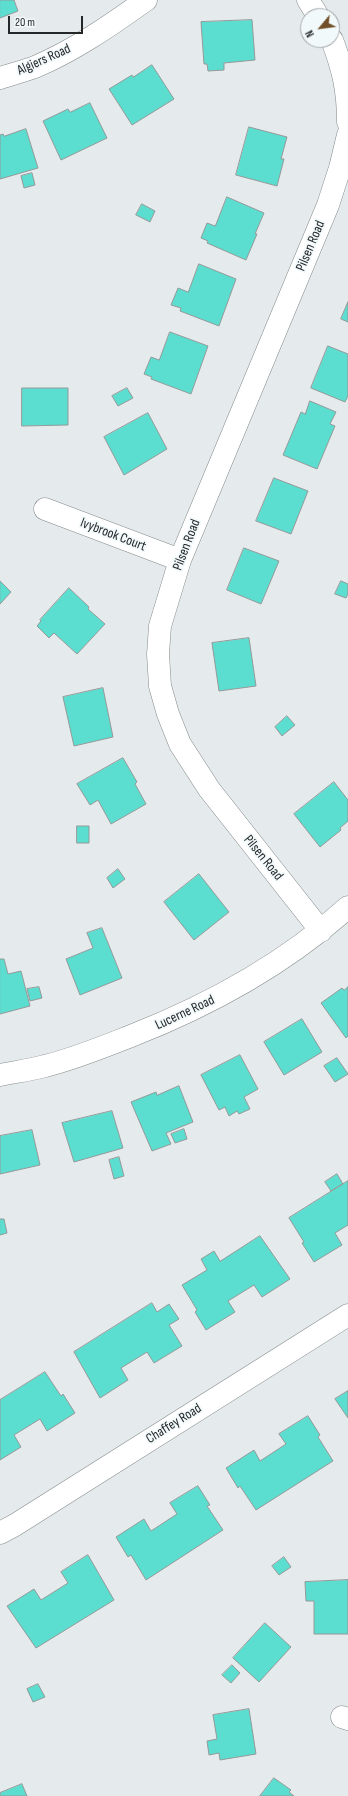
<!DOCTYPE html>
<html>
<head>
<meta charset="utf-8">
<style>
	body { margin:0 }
	#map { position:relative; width:348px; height:1796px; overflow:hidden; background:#e5ebed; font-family:"Sofia Sans Condensed",sans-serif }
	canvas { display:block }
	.north { position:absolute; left:300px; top:8px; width:40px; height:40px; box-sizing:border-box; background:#f2f9fa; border:1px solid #a0a5a6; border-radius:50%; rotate:241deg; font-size:11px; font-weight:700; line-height:16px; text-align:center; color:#242727 }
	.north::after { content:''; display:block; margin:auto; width:14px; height:18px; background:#724f28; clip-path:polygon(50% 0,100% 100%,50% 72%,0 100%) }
	.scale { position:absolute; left:8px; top:16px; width:75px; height:18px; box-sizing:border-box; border:2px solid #242727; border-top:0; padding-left:5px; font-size:12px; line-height:14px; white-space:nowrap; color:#242727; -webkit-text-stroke:3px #f2f9fa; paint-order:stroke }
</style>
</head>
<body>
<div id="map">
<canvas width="348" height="1796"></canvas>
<div class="north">N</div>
<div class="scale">20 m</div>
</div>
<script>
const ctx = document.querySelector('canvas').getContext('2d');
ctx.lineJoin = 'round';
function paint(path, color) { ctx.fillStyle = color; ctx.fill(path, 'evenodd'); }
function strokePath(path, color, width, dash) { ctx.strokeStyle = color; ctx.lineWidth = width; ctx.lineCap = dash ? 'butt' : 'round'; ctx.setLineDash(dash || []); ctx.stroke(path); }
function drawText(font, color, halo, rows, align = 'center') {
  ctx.font = font + ' "Sofia Sans Condensed",sans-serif'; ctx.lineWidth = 3.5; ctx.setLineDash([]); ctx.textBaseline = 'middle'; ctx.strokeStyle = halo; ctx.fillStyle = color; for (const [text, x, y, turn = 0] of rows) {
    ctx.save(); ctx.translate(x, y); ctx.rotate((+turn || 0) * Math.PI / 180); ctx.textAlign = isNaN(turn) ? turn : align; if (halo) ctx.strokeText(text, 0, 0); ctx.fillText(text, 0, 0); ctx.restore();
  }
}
const building = new Path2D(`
	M 0,0 L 14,0 L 18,11 L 0,18 Z
	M 252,20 L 255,60 L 224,63 L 224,70 L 208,71 L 207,64 L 204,64 L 201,22 Z
	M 152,65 L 174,99 L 132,125 L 109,89 L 132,75 L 133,77 Z
	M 90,103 L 107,138 L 61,160 L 43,121 L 68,109 L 70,112 Z
	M 249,127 L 287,137 L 281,159 L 284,159 L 277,186 L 236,175 Z
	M 26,129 L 38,168 L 0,179 L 0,135 L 3,134 L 4,136 Z
	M 32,173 L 35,185 L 24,188 L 21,176 Z
	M 227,197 L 264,213 L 255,234 L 257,234 L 246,260 L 207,243 L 208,241 L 201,238 L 207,223 L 215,226 Z
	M 142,204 L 155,211 L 150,222 L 136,215 Z
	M 199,264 L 236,279 L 219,326 L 180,311 L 181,308 L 171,305 L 178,288 L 188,292 Z
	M 348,302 L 348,322 L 341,319 Z
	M 170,332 L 208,346 L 191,394 L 151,379 L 152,377 L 144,374 L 151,357 L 159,360 Z
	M 328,346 L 348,354 L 348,396 L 345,402 L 311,388 Z
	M 22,388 L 68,388 L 68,425 L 22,426 Z
	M 127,388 L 133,398 L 118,406 L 112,396 Z
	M 310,401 L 336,412 L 330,424 L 335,426 L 317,469 L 283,455 L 301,412 L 305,414 Z
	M 148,413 L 167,449 L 124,475 L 104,437 Z
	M 274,478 L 308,491 L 291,534 L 256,521 Z
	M 244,548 L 279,561 L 261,604 L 227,590 Z
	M 0,581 L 11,592 L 0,604 Z
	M 341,581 L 348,584 L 348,594 L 346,598 L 335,594 Z
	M 69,588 L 89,607 L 88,609 L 105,624 L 77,654 L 54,633 L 49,638 L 37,626 L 41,621 L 40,620 Z
	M 249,638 L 256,686 L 219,691 L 212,643 Z
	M 103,688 L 113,737 L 74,746 L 63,697 Z
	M 287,716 L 295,725 L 282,736 L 275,727 Z
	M 123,758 L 137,782 L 135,784 L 146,804 L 111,824 L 98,800 L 90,805 L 77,784 Z
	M 334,782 L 348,800 L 348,821 L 340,828 L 341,830 L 320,847 L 294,814 Z
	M 77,826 L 89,826 L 89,843 L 77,843 Z
	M 118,869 L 125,879 L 113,888 L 107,878 Z
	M 199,874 L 229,912 L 194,940 L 164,902 Z
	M 102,928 L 122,978 L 80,995 L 66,959 L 93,948 L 87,933 Z
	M 0,959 L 4,959 L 8,974 L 21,971 L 30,1006 L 0,1014 Z
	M 39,987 L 42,998 L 30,1001 L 27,989 Z
	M 348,987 L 348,1036 L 346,1038 L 321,1003 L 342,988 L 344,990 Z
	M 302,1019 L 322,1052 L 284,1075 L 264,1042 Z
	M 240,1055 L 258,1089 L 244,1097 L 250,1109 L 239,1114 L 237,1111 L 229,1116 L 225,1107 L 219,1110 L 201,1075 Z
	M 337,1058 L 348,1074 L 335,1082 L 324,1066 Z
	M 179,1086 L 193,1122 L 166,1133 L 171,1144 L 152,1151 L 131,1102 L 156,1092 L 157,1095 Z
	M 112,1111 L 123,1148 L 74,1162 L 62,1123 Z
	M 184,1129 L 187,1139 L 175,1143 L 171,1134 Z
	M 32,1130 L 40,1165 L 0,1174 L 0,1136 Z
	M 119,1157 L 124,1176 L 114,1179 L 109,1160 Z
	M 337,1174 L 343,1184 L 331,1191 L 325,1182 Z
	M 348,1181 L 348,1225 L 335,1233 L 342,1245 L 314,1262 L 302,1243 L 304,1242 L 289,1218 Z
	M 0,1219 L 4,1219 L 7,1233 L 0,1235 Z
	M 260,1236 L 290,1279 L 262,1297 L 254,1285 L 228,1301 L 235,1312 L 206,1330 L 195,1312 L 197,1310 L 182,1285 L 207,1270 L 201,1259 L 214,1251 L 220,1261 Z
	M 152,1303 L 157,1312 L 169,1304 L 179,1319 L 169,1325 L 182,1346 L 154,1363 L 147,1352 L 121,1368 L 128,1380 L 100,1398 L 74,1352 Z
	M 45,1372 L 61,1396 L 63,1394 L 75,1413 L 47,1431 L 40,1419 L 14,1435 L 21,1447 L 0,1460 L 0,1400 Z
	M 348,1391 L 348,1418 L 335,1399 Z
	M 308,1416 L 320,1435 L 318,1437 L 333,1461 L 256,1510 L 240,1486 L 238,1488 L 226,1468 L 254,1450 L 260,1461 L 286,1444 L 279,1434 Z
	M 198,1486 L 210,1505 L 207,1506 L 223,1530 L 146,1580 L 131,1555 L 128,1557 L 116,1537 L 144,1519 L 151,1531 L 177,1514 L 170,1503 Z
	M 88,1555 L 114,1600 L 36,1648 L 7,1606 L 34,1589 L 41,1600 L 68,1583 L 61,1572 Z
	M 284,1557 L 291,1567 L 279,1575 L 272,1566 Z
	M 348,1580 L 348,1634 L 314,1634 L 314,1601 L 306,1601 L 305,1582 Z
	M 265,1623 L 291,1647 L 259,1682 L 233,1658 Z
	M 232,1665 L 240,1673 L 231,1683 L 222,1675 Z
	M 38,1684 L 45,1697 L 33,1702 L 27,1689 Z
	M 249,1709 L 256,1754 L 220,1760 L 219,1753 L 209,1755 L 207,1741 L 217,1739 L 213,1715 Z
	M 274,1778 L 291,1790 L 289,1792 L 294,1796 L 260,1796 Z
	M 22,1784 L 27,1796 L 0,1796 L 0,1793 Z`);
const minor = new Path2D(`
	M 308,0 L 318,16
	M 332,40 C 343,69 348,90 348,122
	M 0,78 C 12,74 24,71 35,67 C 75,50 111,25 146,0
	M 45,509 L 180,560
	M 321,931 L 209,789 L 180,744 L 168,714 L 160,686 L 158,654 L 160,626 L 180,560 L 328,205 L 340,168 L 348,135
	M 0,1075 C 15,1072 30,1070 45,1066 C 74,1059 103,1047 131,1036 C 210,1005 285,964 348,907
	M 0,1533 L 15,1525 L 348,1315
	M 342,1717 L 348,1719`);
const streetNames = [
	["Algiers Road",44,60,-24],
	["Pilsen Road",311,246,-67],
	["Ivybrook Court",113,535,21],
	["Pilsen Road",187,545,-69],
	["Pilsen Road",263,858,51],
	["Lucerne Road",185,1013,-25],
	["Chaffey Road",174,1424,-32]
];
paint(building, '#5bddcf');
strokePath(building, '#949a99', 1);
strokePath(minor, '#848a8b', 23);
strokePath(minor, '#fff', 22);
drawText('14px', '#242727', '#f2f9fa', streetNames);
</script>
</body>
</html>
